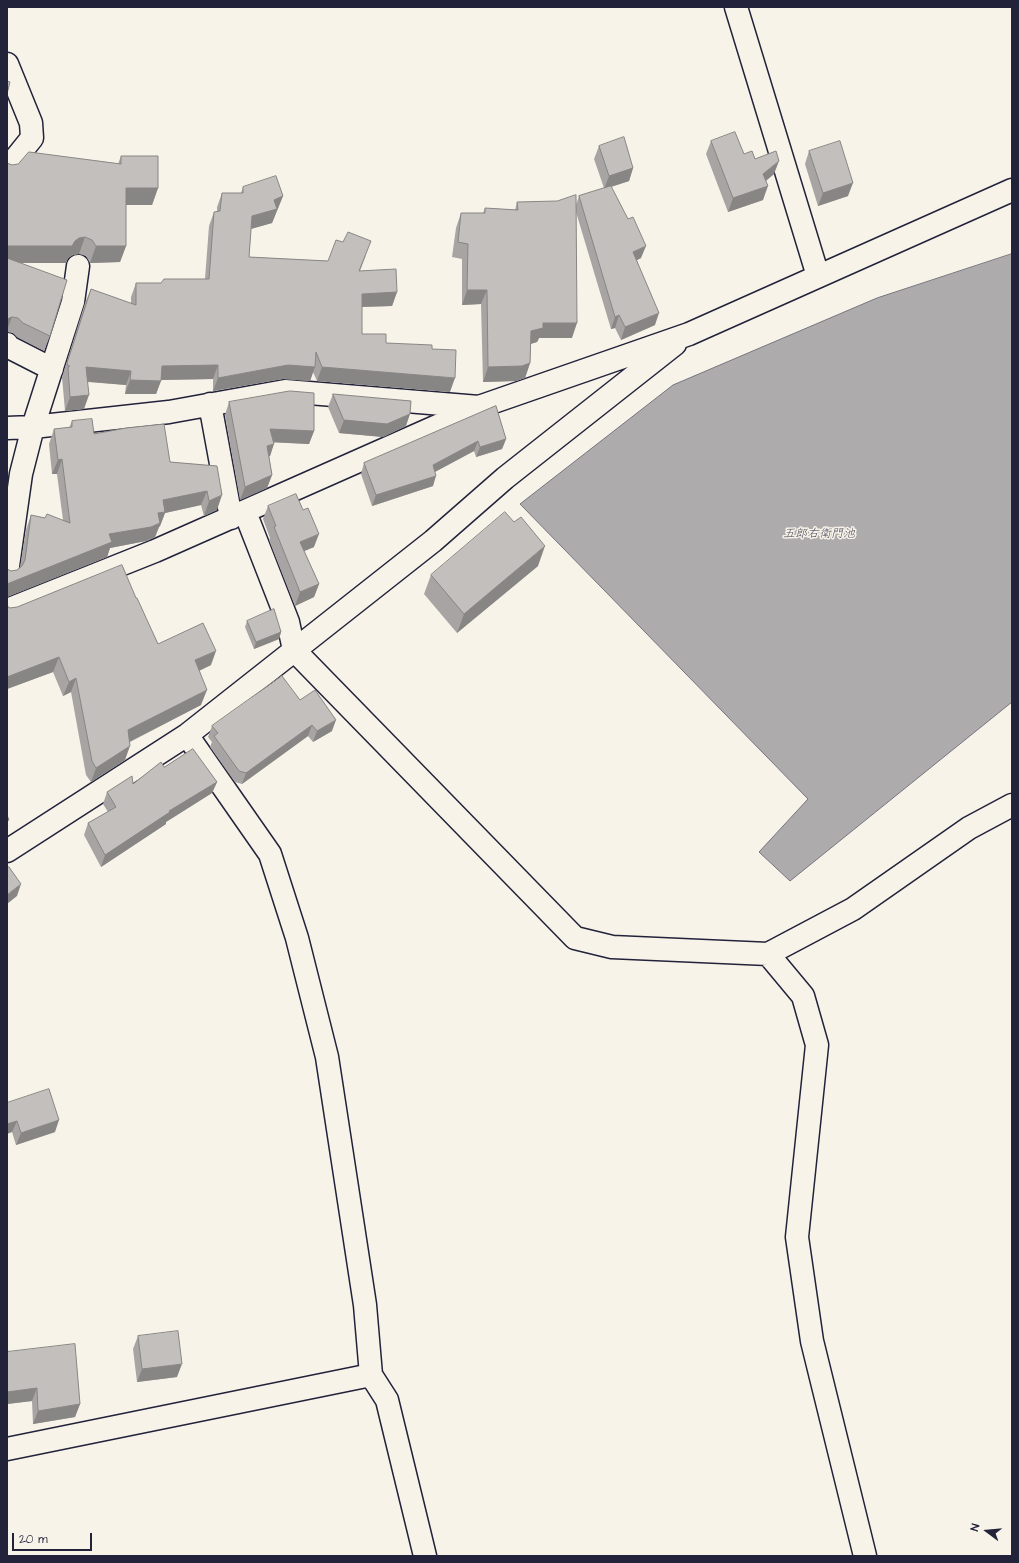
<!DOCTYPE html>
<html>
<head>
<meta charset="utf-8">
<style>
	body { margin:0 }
	#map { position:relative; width:1019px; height:1563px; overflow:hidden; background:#f7f3e8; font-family:"Architects Daughter",sans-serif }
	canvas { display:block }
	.frame { position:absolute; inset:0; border:8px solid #22223b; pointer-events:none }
	.north { position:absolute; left:967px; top:1511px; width:40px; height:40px; -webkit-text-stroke:3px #f7f3e8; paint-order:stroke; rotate:286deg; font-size:11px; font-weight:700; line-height:16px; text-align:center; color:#22223b }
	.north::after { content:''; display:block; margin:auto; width:14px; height:18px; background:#22223b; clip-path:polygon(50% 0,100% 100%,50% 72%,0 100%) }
	.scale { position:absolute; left:12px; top:1533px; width:80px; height:18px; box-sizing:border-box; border:2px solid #22223b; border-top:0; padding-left:5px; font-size:12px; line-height:14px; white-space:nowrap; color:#22223b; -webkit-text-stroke:3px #f7f3e8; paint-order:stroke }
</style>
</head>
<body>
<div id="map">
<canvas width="1019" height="1563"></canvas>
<div class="frame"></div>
<div class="north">N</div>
<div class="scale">20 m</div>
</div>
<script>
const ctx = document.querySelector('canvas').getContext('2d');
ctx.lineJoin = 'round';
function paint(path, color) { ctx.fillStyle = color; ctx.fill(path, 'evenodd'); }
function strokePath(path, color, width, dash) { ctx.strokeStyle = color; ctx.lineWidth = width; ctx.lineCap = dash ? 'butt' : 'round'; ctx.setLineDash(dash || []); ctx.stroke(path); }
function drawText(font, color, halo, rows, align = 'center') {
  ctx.font = font + ' "Architects Daughter","Klee One",sans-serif'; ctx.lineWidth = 3; ctx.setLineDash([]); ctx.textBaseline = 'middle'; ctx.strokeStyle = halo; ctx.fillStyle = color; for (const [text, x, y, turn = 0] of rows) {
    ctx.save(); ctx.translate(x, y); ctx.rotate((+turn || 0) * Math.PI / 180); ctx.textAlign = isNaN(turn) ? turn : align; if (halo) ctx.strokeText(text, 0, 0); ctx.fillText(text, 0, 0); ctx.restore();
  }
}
const water = new Path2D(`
	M 1012,254 L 1012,702 L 790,881 L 759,852 L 808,799 L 520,504 L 673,385 L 877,298 Z`);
const minor = new Path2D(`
	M 736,7 L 818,276
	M 7,64 L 31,123 L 32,138 L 7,169
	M 7,344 L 7,346 L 52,369
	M 210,404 L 231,518
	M 7,428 L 33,427 L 169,412 L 285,391 L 479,407 L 689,334 L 1012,190
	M 245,512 L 288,622 L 294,650 L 575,938 L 612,947 L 768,954 L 853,909 L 969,828 L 1012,805
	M 7,573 L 21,474 L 33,427 L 73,302 L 78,266
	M 7,610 L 155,551 L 478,408
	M 187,735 L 270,854 L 297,938 L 327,1057 L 365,1305 L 371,1375 L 387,1400 L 425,1556
	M 7,851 L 187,735 L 433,541 L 505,478 L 675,344
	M 768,954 L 803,996 L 817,1045 L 797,1237 L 812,1341 L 865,1556
	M 7,1449 L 371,1375`);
const wall = new Path2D(`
	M 711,141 L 755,159 L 774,174 L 766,181 L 763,200 L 728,212 L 706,154 Z
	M 599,146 L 633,168 L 629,181 L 611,187 L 641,258 L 637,260 L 655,325 L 621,340 L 615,328 L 611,329 L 576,212 L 572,338 L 539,338 L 537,342 L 531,344 L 530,363 L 525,378 L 516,381 L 483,382 L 481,304 L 462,305 L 462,259 L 452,257 L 456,228 L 461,213 L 483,213 L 485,208 L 515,210 L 517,202 L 576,205 L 579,196 L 604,188 L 594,159 Z
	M 809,151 L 848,196 L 818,206 L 805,164 Z
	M 121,156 L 158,188 L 152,205 L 126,205 L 126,246 L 120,262 L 90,263 L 86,256 L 79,254 L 73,255 L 68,258 L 66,263 L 20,263 L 50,336 L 44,351 L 17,337 L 13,333 L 7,332 L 7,163 L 12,165 L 118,164 Z
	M 243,187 L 283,196 L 272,223 L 251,229 L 249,257 L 328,261 L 366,255 L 360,271 L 397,292 L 392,306 L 362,307 L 362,334 L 386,343 L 432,349 L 450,392 L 317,381 L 313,372 L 310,381 L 283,379 L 213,391 L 213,379 L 161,380 L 156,394 L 125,394 L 126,385 L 87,382 L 84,409 L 65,411 L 62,377 L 85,303 L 91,289 L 131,304 L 131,297 L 136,283 L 161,283 L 205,279 L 209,226 L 214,212 L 217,212 L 217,207 L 222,193 L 241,193 Z
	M 333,394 L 406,426 L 383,437 L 339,433 L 328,407 Z
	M 229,402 L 314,431 L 309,444 L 274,442 L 270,456 L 269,456 L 272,475 L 267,488 L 240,500 L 225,415 Z
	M 496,406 L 506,439 L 502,449 L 476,457 L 474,451 L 435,472 L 433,486 L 372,506 L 361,474 L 364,463 Z
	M 72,421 L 94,434 L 170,462 L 217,466 L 217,510 L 204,516 L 201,505 L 165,513 L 160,526 L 159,527 L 155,537 L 146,541 L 110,548 L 107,557 L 7,597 L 7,569 L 11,571 L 17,570 L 20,567 L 26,530 L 31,515 L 45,518 L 63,520 L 57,474 L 52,474 L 49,444 L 54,429 L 69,428 Z
	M 268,506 L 314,547 L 304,551 L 319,584 L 314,597 L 295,606 L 269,540 L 270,538 L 263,519 Z
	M 538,566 L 457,633 L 424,594 L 431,575 Z
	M 136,598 L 158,644 L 211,665 L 199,671 L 201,705 L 130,742 L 125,760 L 91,782 L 86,775 L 71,692 L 63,696 L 53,672 L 7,689 L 7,606 L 10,608 Z
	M 247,621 L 281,632 L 279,639 L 254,649 L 245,627 Z
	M 300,700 L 332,731 L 313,742 L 308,736 L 242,784 L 235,782 L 210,747 L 212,742 L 208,737 L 212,726 Z
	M 164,767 L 217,782 L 212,793 L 166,822 L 166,824 L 101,867 L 84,835 L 88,823 L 108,812 L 103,804 L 107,792 L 133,784 Z
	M 7,1103 L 55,1132 L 16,1145 L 12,1132 Z
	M 138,1336 L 177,1377 L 137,1382 L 133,1349 Z
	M 7,1352 L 80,1404 L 75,1417 L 33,1424 L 32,1401 L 7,1404 Z`);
const shadedWall = new Path2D(`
	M 779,161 L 774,174 L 758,187 L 763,174 Z
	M 633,168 L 629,181 L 604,189 L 609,176 Z
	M 853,183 L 848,196 L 818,206 L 823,193 Z
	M 768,186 L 763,200 L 728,212 L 733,198 Z
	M 126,188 L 158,188 L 152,205 L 120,205 Z
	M 283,196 L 272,223 L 247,230 L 252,216 L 274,200 Z
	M 85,237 L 79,254 L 73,255 L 68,258 L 66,263 L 7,263 L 7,246 Z
	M 96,246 L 126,246 L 120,262 L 90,263 Z
	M 646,246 L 641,258 L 629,264 L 633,252 Z
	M 467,290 L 487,290 L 481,304 L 462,305 Z
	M 397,292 L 392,306 L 357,307 L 362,294 Z
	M 659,313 L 655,325 L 621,340 L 625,327 Z
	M 619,315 L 615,328 L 611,329 L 615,317 Z
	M 12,317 L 7,330 L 7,319 Z
	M 543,323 L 577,323 L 572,338 L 539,338 L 537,342 L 526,345 L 531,331 Z
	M 530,363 L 525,378 L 516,381 L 483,382 L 488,367 Z
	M 218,365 L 213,379 L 157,380 L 162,366 Z
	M 288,365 L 315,367 L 310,381 L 283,379 L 213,391 L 218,378 Z
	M 86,367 L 131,371 L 126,385 L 81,381 Z
	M 322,367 L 455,378 L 450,392 L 317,381 Z
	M 130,380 L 161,381 L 156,394 L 125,394 Z
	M 89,395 L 84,409 L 65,411 L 70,397 Z
	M 410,414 L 406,426 L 383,437 L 339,433 L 344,420 Z
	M 270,429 L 314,431 L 309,444 L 266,442 Z
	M 506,439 L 502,449 L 476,457 L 480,447 Z
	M 478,441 L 474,451 L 429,475 L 433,465 Z
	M 274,444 L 270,456 L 263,459 L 267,446 Z
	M 62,459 L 57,474 L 52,474 L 58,460 Z
	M 272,475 L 267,488 L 240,500 L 245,487 Z
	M 436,476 L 433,486 L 372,506 L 376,495 Z
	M 207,491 L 201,505 L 165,513 L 160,526 L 159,527 L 155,537 L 146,541 L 110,548 L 107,557 L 7,597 L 7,584 L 109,534 L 163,500 Z
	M 222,495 L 217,510 L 204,516 L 209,501 Z
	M 319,534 L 314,547 L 295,555 L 300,542 Z
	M 545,546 L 538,566 L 457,633 L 464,614 Z
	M 319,584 L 314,597 L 295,606 L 300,592 Z
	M 281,632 L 279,639 L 254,649 L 256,642 Z
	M 216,651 L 211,665 L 190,675 L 195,660 Z
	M 59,657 L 53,672 L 7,689 L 7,677 Z
	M 76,678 L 71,692 L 63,696 L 69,682 Z
	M 207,690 L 201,705 L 123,745 L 128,730 Z
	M 336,720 L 332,731 L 313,742 L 317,731 Z
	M 312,725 L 308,736 L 242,784 L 246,773 Z
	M 130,746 L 125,760 L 91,782 L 96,768 Z
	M 217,782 L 212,793 L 166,822 L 166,824 L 101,867 L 105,855 L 169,811 Z
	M 21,884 L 17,896 L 7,904 L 7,895 Z
	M 59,1120 L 55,1132 L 16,1145 L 21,1133 Z
	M 17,1121 L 12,1132 L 7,1134 L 7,1124 Z
	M 182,1364 L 177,1377 L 137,1382 L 142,1369 Z
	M 37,1388 L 32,1401 L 7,1404 L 7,1392 Z
	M 80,1404 L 75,1417 L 33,1424 L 38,1411 Z`);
const building = new Path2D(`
	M 7,81 L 10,82 L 7,94 Z
	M 735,132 L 744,154 L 752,151 L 755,159 L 776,151 L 779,161 L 763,174 L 768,186 L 733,198 L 711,141 Z
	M 624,137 L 633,168 L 609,176 L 599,146 Z
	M 840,141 L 853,183 L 823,193 L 809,151 Z
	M 29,152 L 121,164 L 121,156 L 158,156 L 158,188 L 126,188 L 126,246 L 96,246 L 92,240 L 85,237 L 79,238 L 75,241 L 72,246 L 7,246 L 7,163 L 12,165 L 18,164 Z
	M 276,176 L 283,196 L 274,200 L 277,209 L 252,216 L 249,257 L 328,261 L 336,240 L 343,242 L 348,232 L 371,241 L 359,271 L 396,269 L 397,292 L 362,294 L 362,334 L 386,334 L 386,343 L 432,345 L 432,349 L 456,350 L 455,378 L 322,367 L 316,352 L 315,367 L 288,365 L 218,378 L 218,365 L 162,366 L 161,381 L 130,380 L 131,371 L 86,367 L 89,395 L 70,397 L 68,367 L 70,366 L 68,366 L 67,363 L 91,289 L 136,305 L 136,283 L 161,283 L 164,279 L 209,279 L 214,212 L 220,211 L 222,193 L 243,193 L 243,187 Z
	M 611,186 L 628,219 L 633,217 L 646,246 L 633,252 L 659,313 L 625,327 L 619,315 L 615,317 L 579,196 Z
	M 576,195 L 577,323 L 543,323 L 543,328 L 531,331 L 530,363 L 522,366 L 488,367 L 487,290 L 467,290 L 468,244 L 458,242 L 461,213 L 485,213 L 485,208 L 518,210 L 517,202 L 557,201 Z
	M 7,258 L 67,280 L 50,336 L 23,323 L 18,318 L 12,317 L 7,319 Z
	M 290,391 L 314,393 L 314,431 L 270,429 L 274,444 L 267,446 L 272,475 L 245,487 L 229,402 Z
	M 333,394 L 411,401 L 410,414 L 387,424 L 344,420 Z
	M 496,406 L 506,439 L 480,447 L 478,441 L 433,465 L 436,476 L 376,495 L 364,463 Z
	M 92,419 L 94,434 L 126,428 L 164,424 L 170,462 L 217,466 L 222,495 L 209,501 L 207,491 L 163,500 L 165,512 L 158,513 L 160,523 L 151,527 L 109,534 L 112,542 L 7,584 L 7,569 L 11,571 L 17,570 L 22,566 L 25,560 L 31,515 L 45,518 L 47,514 L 70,523 L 62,459 L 58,460 L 54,429 L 72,427 L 72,421 Z
	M 296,494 L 303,510 L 308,508 L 319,534 L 300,542 L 319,584 L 300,592 L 274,527 L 276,526 L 268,506 Z
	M 505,512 L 514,522 L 521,517 L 545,546 L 464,614 L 431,575 Z
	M 122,565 L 136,598 L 137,598 L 158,644 L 203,623 L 216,651 L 195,660 L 207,690 L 128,730 L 130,746 L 96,768 L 92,761 L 76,678 L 69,682 L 59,657 L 7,677 L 7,606 L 10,608 L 17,607 Z
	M 274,609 L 281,632 L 256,642 L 247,621 Z
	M 282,676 L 300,700 L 315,690 L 336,720 L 317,731 L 312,725 L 246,773 L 239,771 L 214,736 L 218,733 L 212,726 Z
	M 193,749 L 217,782 L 169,811 L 170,812 L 105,855 L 88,823 L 116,807 L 107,792 L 132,776 L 133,784 L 161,762 L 164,767 Z
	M 7,815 L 9,820 L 7,821 Z
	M 9,867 L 21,884 L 7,895 L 7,868 Z
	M 49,1089 L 59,1120 L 21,1133 L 17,1121 L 7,1124 L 7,1103 Z
	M 178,1331 L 182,1364 L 142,1369 L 138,1336 Z
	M 75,1344 L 80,1404 L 38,1411 L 37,1388 L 7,1392 L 7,1352 Z`);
const waterNames = [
	["五郎右衛門池",819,534]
];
paint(water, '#aeabad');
strokePath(water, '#76747f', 1);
strokePath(minor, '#22223b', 25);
strokePath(minor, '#f7f3e8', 22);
paint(wall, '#a7a4a3');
paint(shadedWall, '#888684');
paint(building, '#c2bfbd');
strokePath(building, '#888684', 1);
drawText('italic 12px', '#535263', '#f7f3e8', waterNames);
</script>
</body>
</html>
